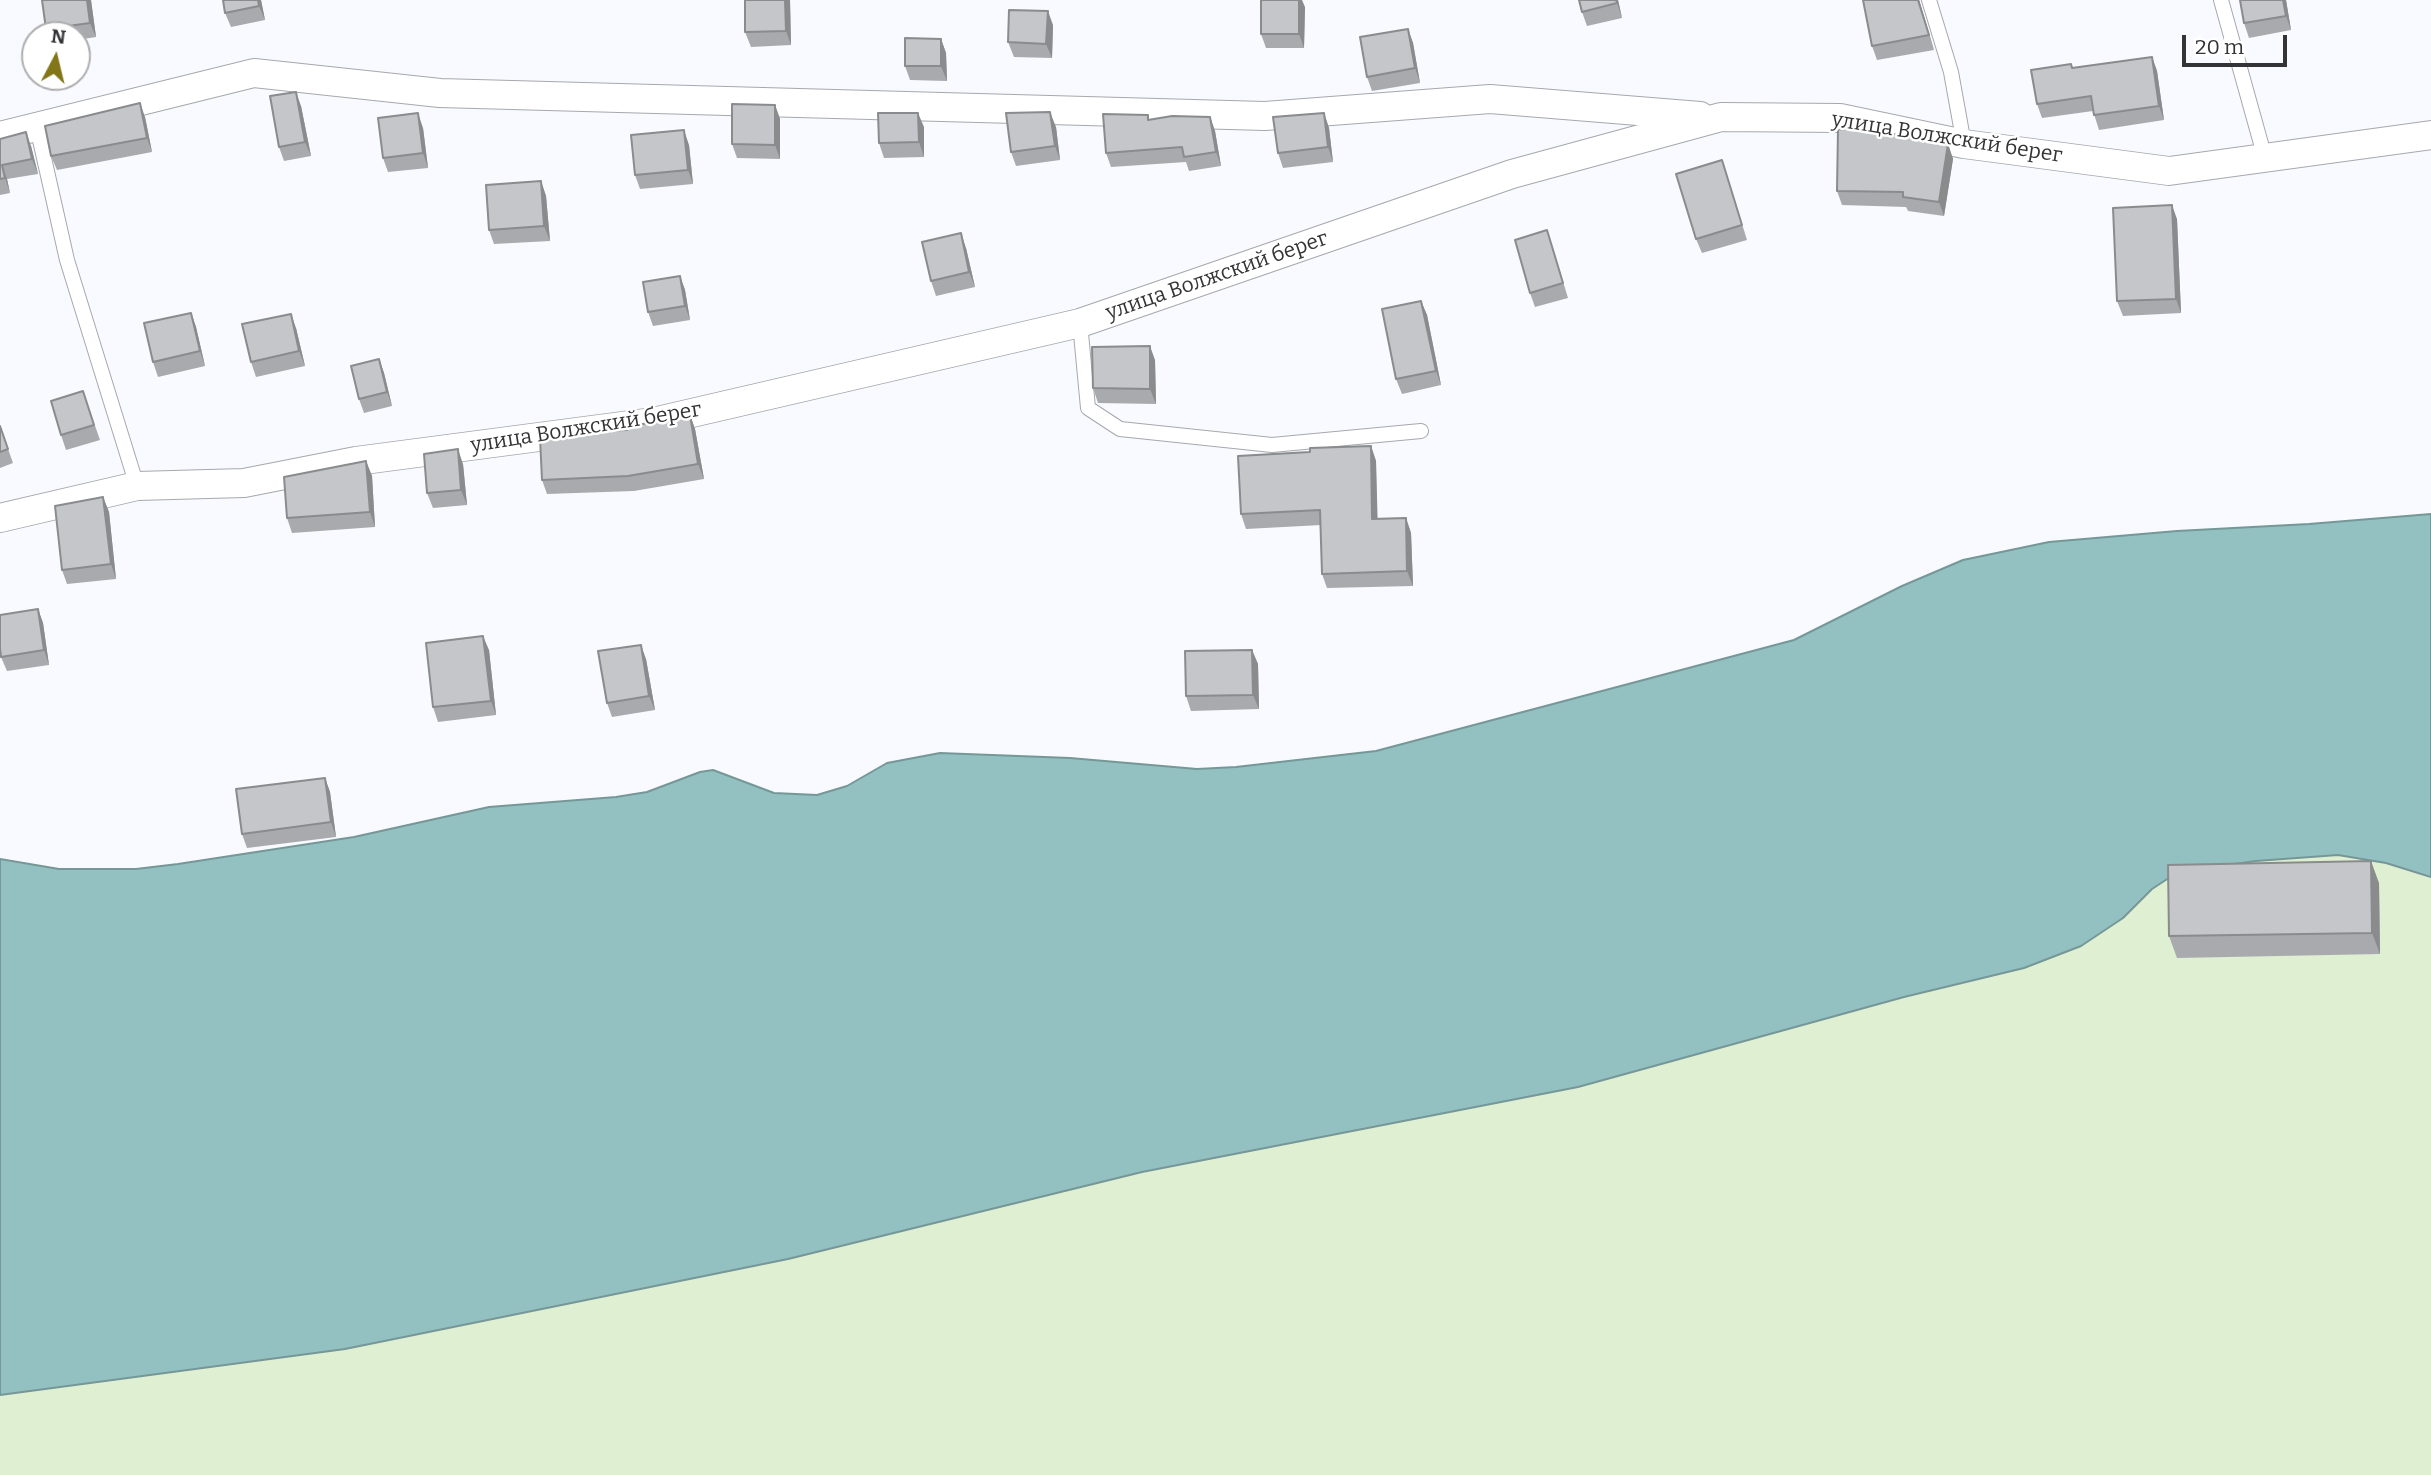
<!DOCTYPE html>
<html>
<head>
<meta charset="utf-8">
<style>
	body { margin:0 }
	#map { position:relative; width:2431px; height:1475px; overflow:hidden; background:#f9faff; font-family:Bitter,serif }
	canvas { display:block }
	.north { position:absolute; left:21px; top:21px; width:70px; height:70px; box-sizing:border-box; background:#fff; border:2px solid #aeaeaf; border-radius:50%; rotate:7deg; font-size:19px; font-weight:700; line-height:28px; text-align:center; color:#343436 }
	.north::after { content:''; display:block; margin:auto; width:24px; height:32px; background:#837619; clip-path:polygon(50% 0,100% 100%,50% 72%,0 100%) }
	.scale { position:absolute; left:2182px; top:35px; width:105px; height:32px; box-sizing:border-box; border:4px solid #343436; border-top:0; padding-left:9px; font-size:21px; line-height:24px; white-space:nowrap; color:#343436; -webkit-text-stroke:5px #fff; paint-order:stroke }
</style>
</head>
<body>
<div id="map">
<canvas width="2431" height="1475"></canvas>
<div class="north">N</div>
<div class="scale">20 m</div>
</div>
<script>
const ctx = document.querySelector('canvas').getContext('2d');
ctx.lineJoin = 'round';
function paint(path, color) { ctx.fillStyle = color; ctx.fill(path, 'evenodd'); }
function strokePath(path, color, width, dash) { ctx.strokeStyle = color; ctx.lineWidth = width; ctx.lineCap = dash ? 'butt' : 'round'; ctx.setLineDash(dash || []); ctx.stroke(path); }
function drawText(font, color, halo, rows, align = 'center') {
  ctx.font = font + ' Bitter,serif'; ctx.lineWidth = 5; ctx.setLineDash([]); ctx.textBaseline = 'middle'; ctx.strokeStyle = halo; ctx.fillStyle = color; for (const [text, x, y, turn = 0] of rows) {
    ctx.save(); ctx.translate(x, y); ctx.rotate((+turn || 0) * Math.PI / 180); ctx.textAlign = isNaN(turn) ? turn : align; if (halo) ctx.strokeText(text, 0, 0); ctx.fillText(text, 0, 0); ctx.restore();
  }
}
const green = new Path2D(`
	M 2338,855 L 2386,863 L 2431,877 L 2431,1475 L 0,1475 L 0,1395 L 345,1349 L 788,1259 L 1142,1172 L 1578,1087 L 1904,997 L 2024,968 L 2123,918 L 2152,889 L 2178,872 L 2256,861 Z`);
const water = new Path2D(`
	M 2431,514 L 2431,877 L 2386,863 L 2338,855 L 2256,861 L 2178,872 L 2152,889 L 2123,918 L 2081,946 L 2024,968 L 1904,997 L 1578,1087 L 1142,1172 L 788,1259 L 345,1349 L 0,1395 L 0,859 L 59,869 L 136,869 L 178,864 L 354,837 L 489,807 L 616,797 L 647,792 L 700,772 L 713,770 L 774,793 L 817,795 L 847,786 L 887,763 L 940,753 L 1070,758 L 1197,769 L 1236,767 L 1376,751 L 1794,640 L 1902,586 L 1963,560 L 2049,542 L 2177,531 L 2309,524 Z`);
const service = new Path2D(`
	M 1929,0 L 1951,72 L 1964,144
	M 2221,0 L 2265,158
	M 37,127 L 67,260 L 137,486
	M 1080,323 L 1088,408 L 1120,429 L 1272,445 L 1421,431`);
const minor = new Path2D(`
	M 0,136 L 254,73 L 440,93 L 1265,116 L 1490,99 L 1700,116
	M 0,518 L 137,486 L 244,483 L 356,461 L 653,422 L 1080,323 L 1512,174 L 1721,117 L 1840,118 L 1964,144 L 2169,171 L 2431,135`);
const wall = new Path2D(`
	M 42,0 L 91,0 L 96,37 L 77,40 L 77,35 L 48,35 L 46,29 Z
	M 261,0 L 265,20 L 231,27 L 225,13 Z
	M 745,0 L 790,0 L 791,45 L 751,47 L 745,32 Z
	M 1618,0 L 1622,18 L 1587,26 L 1582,12 Z
	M 1919,0 L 1934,50 L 1877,60 L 1872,46 Z
	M 2286,0 L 2291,30 L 2249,38 L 2244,23 Z
	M 1305,7 L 1304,48 L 1266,48 L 1261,34 Z
	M 1053,25 L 1052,58 L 1014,57 L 1008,42 Z
	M 1408,29 L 1413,43 L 1420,83 L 1372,91 L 1367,77 Z
	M 941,39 L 946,53 L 947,81 L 910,80 L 905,66 Z
	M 2152,57 L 2157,71 L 2164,120 L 2099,130 L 2093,111 L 2042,118 L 2037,104 L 2073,68 Z
	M 775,105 L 780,119 L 780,159 L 737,158 L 732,144 Z
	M 301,106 L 311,156 L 284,161 L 279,147 Z
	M 1324,113 L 1329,128 L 1333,162 L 1283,168 L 1278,153 Z
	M 145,117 L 152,152 L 57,170 L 51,156 Z
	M 1210,117 L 1215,131 L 1221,166 L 1189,171 L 1186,162 L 1111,167 L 1106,153 L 1149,120 Z
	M 924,127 L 924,157 L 884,158 L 879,143 Z
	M 1056,127 L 1060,160 L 1016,166 L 1011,152 Z
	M 423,128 L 428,168 L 388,172 L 383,158 Z
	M 1882,132 L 1948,144 L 1953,159 L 1944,216 L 1908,211 L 1906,207 L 1842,205 L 1837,191 Z
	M 0,139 L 31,146 L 38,174 L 7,179 L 10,193 L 0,195 Z
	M 689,145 L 693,184 L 640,189 L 635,175 Z
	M 1727,175 L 1747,240 L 1702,253 L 1696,239 Z
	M 541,181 L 546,196 L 550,241 L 494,244 L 489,230 Z
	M 2177,219 L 2181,313 L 2123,316 L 2117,301 Z
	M 1552,245 L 1568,298 L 1535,307 L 1530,293 Z
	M 966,248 L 975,287 L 936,296 L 931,281 Z
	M 680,276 L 685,290 L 690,320 L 653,326 L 648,312 Z
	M 1421,301 L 1427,315 L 1441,385 L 1402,394 L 1396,379 Z
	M 191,313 L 196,327 L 205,366 L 158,377 L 153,362 Z
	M 296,328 L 305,366 L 256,377 L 251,362 Z
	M 379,359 L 384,373 L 392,406 L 364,413 L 359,399 Z
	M 1155,360 L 1156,404 L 1098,403 L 1093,388 Z
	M 83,391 L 100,440 L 66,450 L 61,435 Z
	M 690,415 L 695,429 L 704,479 L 634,491 L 547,494 L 542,480 L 627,430 Z
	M 0,426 L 13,463 L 0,468 Z
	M 1371,446 L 1376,461 L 1377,519 L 1406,518 L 1411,533 L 1413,586 L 1327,588 L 1322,574 L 1321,525 L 1246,529 L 1241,514 L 1310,452 Z
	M 366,461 L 372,476 L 375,527 L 292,533 L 287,518 Z
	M 463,464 L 467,505 L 433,508 L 427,493 Z
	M 103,497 L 109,512 L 116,579 L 67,584 L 62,570 Z
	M 38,609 L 43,623 L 49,665 L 7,671 L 1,657 Z
	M 489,650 L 496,715 L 438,722 L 433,707 Z
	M 1252,650 L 1258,664 L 1259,709 L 1191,711 L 1186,696 Z
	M 646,659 L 655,710 L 612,717 L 607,703 Z
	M 325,778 L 330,792 L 336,837 L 247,848 L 242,834 Z
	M 2379,883 L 2380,954 L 2177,958 L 2169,936 Z`);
const shadedWall = new Path2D(`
	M 87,0 L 91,0 L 96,37 L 90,23 Z
	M 258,0 L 261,0 L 265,20 L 259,6 Z
	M 785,0 L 790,0 L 791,45 L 786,31 Z
	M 1299,0 L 1302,0 L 1305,7 L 1304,48 L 1299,34 Z
	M 1616,0 L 1618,0 L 1622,18 Z
	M 1918,0 L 1919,0 L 1934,50 L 1929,35 Z
	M 2283,0 L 2286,0 L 2291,30 L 2286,16 Z
	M 1048,11 L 1053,25 L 1052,58 L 1046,44 Z
	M 1408,29 L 1413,43 L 1420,83 L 1415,68 Z
	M 941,39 L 946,53 L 947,81 L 941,66 Z
	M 2152,57 L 2157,71 L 2164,120 L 2159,106 Z
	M 296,92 L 301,106 L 311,156 L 305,142 Z
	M 140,103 L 145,117 L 152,152 L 147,138 Z
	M 775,105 L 780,119 L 780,159 L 775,145 Z
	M 1050,112 L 1056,127 L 1060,160 L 1055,146 Z
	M 418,113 L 423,128 L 428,168 L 423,153 Z
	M 918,113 L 924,127 L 924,157 L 919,142 Z
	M 1324,113 L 1329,128 L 1333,162 L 1328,147 Z
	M 1210,117 L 1215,131 L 1221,166 L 1216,152 Z
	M 684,130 L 689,145 L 693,184 L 688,170 Z
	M 26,132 L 31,146 L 38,174 L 32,159 Z
	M 1948,144 L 1953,159 L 1944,216 L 1939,202 Z
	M 2,165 L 7,179 L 10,193 L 5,178 Z
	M 541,181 L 546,196 L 550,241 L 544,226 Z
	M 2172,205 L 2177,219 L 2181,313 L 2176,299 Z
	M 961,233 L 966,248 L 975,287 L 969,272 Z
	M 680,276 L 685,290 L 690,320 L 685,306 Z
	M 1421,301 L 1427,315 L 1441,385 L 1436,371 Z
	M 191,313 L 196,327 L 205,366 L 200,351 Z
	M 291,314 L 296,328 L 305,366 L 299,351 Z
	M 1150,346 L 1155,360 L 1156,404 L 1150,389 Z
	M 379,359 L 384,373 L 392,406 L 387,392 Z
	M 690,415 L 695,429 L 704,479 L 698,464 Z
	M 1371,446 L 1376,461 L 1378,534 L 1372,519 Z
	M 458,449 L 463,464 L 467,505 L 461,490 Z
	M 366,461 L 372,476 L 375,527 L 370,512 Z
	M 103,497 L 109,512 L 116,579 L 111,564 Z
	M 1406,518 L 1411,533 L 1413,586 L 1407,571 Z
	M 38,609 L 43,623 L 49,665 L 44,650 Z
	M 483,636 L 489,650 L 496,715 L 491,701 Z
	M 641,645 L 646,659 L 655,710 L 649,696 Z
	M 1252,650 L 1258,664 L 1259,709 L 1253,695 Z
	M 325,778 L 330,792 L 336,837 L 331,822 Z
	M 2371,861 L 2379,883 L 2380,954 L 2372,933 Z`);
const building = new Path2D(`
	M 42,0 L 87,0 L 90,23 L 46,29 Z
	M 223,0 L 258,0 L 259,6 L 225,13 Z
	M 745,0 L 785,0 L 786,31 L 745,32 Z
	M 1261,0 L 1299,0 L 1299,34 L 1261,34 Z
	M 1579,0 L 1616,0 L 1617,3 L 1582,12 Z
	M 1863,0 L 1918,0 L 1929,35 L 1872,46 Z
	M 2240,0 L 2283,0 L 2286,16 L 2244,23 Z
	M 1009,10 L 1048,11 L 1046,44 L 1008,42 Z
	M 1408,29 L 1415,68 L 1367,77 L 1360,37 Z
	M 905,38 L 941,39 L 941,66 L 905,66 Z
	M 2152,57 L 2159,106 L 2094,115 L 2091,96 L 2037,104 L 2031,70 L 2071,64 L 2072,68 Z
	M 296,92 L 305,142 L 279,147 L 270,96 Z
	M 140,103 L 147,138 L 51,156 L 45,126 Z
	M 732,104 L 775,105 L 775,145 L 732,144 Z
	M 1050,112 L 1055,146 L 1011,152 L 1006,113 Z
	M 418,113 L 423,153 L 383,158 L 378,118 Z
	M 878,113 L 918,113 L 919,142 L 879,143 Z
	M 1324,113 L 1328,147 L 1278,153 L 1273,117 Z
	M 1103,114 L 1148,115 L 1148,120 L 1172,116 L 1210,117 L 1216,152 L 1184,157 L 1182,147 L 1106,153 Z
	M 1838,129 L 1879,130 L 1882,132 L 1948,144 L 1939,202 L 1903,197 L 1903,192 L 1837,191 Z
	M 684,130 L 688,170 L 635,175 L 631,135 Z
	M 26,132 L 32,159 L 2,165 L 5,178 L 0,179 L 0,139 Z
	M 1722,160 L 1742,225 L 1696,239 L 1676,174 Z
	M 541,181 L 544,226 L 489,230 L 486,185 Z
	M 2172,205 L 2176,299 L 2117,301 L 2113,208 Z
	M 1547,230 L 1563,283 L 1530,293 L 1515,240 Z
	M 961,233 L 969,272 L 931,281 L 922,242 Z
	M 680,276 L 685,306 L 648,312 L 643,282 Z
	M 1421,301 L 1436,371 L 1396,379 L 1382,309 Z
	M 191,313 L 200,351 L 153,362 L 144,323 Z
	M 291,314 L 299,351 L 251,362 L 242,324 Z
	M 1150,346 L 1150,389 L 1093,388 L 1092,347 Z
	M 379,359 L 387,392 L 359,399 L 351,366 Z
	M 83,391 L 94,425 L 61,435 L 51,401 Z
	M 690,415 L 698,464 L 628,476 L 542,480 L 540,438 L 595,431 L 627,430 L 627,427 Z
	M 0,426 L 8,449 L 0,452 Z
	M 1371,446 L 1372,519 L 1406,518 L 1407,571 L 1322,574 L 1320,510 L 1241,514 L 1238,456 L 1310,452 L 1310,448 Z
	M 458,449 L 461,490 L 427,493 L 424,454 Z
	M 366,461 L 370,512 L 287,518 L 284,477 Z
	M 103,497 L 111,564 L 62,570 L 55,506 Z
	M 38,609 L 44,650 L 1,657 L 0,648 L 0,615 Z
	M 483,636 L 491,701 L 433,707 L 426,643 Z
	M 641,645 L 649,696 L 607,703 L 598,651 Z
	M 1252,650 L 1253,695 L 1186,696 L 1185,651 Z
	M 325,778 L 331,822 L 242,834 L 236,789 Z
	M 2371,861 L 2372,933 L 2169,936 L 2168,865 Z`);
const streetNames = [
	["улица Волжский берег",1947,138,9],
	["улица Волжский берег",1217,276,-19],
	["улица Волжский берег",586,428,-9]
];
paint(green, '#dfefd2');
paint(water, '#93c1c1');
strokePath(water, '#769797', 2);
strokePath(service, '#a6a8ac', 16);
strokePath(minor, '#a6a8ac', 30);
strokePath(service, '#fff', 14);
strokePath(minor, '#fff', 28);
paint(wall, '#a9aaae');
paint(shadedWall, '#898b8d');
paint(building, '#c4c6ca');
strokePath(building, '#898b8d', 2);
drawText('21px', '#343436', '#fff', streetNames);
</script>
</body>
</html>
